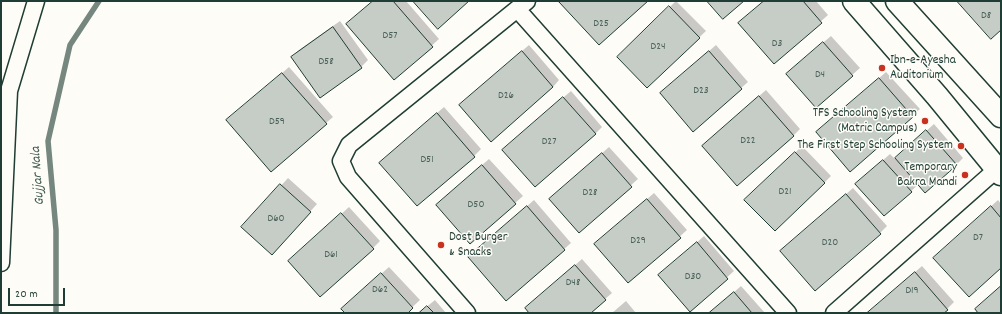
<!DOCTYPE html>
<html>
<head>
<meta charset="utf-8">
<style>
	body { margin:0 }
	#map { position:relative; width:1002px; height:314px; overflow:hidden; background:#fdfcf7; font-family:Dekko,sans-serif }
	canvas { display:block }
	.frame { position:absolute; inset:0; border:2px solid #1f3d34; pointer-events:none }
	.scale { position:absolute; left:8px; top:288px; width:57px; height:18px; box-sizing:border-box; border:2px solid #1f3d34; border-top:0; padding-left:5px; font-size:12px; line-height:14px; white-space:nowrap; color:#1f3d34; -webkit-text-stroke:3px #fdfcf7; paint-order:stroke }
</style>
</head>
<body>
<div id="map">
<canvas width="1002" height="314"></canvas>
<div class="frame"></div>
<div class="scale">20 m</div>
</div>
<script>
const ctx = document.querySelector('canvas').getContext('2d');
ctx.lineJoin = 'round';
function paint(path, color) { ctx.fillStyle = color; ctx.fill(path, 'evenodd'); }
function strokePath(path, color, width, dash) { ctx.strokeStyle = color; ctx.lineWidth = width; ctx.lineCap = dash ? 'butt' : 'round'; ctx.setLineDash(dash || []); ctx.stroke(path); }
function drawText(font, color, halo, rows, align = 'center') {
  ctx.font = font + ' Dekko,sans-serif'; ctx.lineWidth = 3; ctx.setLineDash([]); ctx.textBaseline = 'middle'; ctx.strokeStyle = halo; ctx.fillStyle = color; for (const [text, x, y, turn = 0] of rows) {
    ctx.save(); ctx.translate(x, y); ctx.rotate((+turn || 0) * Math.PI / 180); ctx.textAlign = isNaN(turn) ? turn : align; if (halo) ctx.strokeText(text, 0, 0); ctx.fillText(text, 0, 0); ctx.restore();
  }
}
const shadow = new Path2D(`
	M 373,1 L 406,1 L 439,39 L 395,79 Z
	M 676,1 L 706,31 L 647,87 L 618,57 Z
	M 764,1 L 816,1 L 828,15 L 774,63 Z
	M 340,21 L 368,60 L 361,67 L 320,96 L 292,57 L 299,50 Z
	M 831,36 L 860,68 L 816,107 L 794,67 Z
	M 529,45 L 559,80 L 553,87 L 467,98 Z
	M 716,45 L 748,82 L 693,130 L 668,87 Z
	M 289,67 L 333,117 L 326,123 L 235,114 Z
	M 886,72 L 920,109 L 850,170 L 824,126 Z
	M 766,90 L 800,129 L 793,136 L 710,139 Z
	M 571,91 L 602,127 L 595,134 L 510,143 Z
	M 444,107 L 481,149 L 474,156 L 387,156 Z
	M 934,124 L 963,158 L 956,165 L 919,184 L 884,215 L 863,178 L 890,154 L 895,159 Z
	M 802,146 L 831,176 L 824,183 L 746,200 Z
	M 609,147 L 638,179 L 579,231 L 550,199 Z
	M 489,159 L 523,196 L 470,243 L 444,198 Z
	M 288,178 L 317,204 L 278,247 L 243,227 Z
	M 853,188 L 887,226 L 880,233 L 788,245 Z
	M 654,193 L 687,230 L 629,282 L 602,238 Z
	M 534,200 L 571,243 L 506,300 L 476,251 Z
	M 998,200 L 1001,204 L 1001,266 L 942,251 Z
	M 349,207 L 380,241 L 373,248 L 296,255 Z
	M 704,236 L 734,271 L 691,310 L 667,269 Z
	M 582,259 L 612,293 L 589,313 L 530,313 L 533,302 Z
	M 922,266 L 954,302 L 943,313 L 868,313 Z
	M 389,267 L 420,300 L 406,313 L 346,313 L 349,302 Z
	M 741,286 L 765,313 L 710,313 Z
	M 435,300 L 446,313 L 419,313 Z
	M 626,301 L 636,313 L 612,313 Z`);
const stream = new Path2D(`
	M 56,313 L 56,230 L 48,141 L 70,45 L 99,1`);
const building = new Path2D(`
	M 373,1 L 393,1 L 433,47 L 394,80 L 346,24 Z
	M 413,1 L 469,1 L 438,29 Z
	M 560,1 L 648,1 L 599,45 L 559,2 Z
	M 707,1 L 744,1 L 723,19 Z
	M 764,1 L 803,1 L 822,23 L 774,64 L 738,23 Z
	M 957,1 L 1001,1 L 1001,30 L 991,39 Z
	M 669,6 L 700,38 L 647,88 L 617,57 Z
	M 333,27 L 362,68 L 320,98 L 291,57 Z
	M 823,42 L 853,76 L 816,108 L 786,74 Z
	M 522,51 L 553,87 L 491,142 L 459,105 Z
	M 709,51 L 742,89 L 693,132 L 660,93 Z
	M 282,73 L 327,124 L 271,172 L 226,120 Z
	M 879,78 L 913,117 L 850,172 L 816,132 Z
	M 759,96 L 794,136 L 737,186 L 702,146 Z
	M 563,97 L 596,134 L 535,187 L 502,150 Z
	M 437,113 L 475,157 L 417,206 L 379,163 Z
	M 926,130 L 957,165 L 925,193 L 895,158 Z
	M 795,152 L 825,183 L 775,231 L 744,200 Z
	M 602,153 L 632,187 L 579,233 L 549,199 Z
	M 883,160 L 912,192 L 884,216 L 855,184 Z
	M 482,165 L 516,204 L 470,244 L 436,205 Z
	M 280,184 L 311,212 L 272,255 L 241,227 Z
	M 846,194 L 881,234 L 815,291 L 780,251 Z
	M 647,199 L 681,238 L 628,283 L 594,244 Z
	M 527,206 L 565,250 L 506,301 L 468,257 Z
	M 991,206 L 1001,218 L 1001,268 L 969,297 L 933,258 Z
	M 341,213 L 374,249 L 320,297 L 288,261 Z
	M 697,242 L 728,279 L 690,312 L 658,275 Z
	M 575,265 L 606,300 L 591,313 L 529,313 L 525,308 Z
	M 915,272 L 948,310 L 944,313 L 867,313 Z
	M 381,273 L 413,308 L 408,313 L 345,313 L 341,309 Z
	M 1001,286 L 1001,313 L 978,313 L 975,309 Z
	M 734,292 L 752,313 L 709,313 Z
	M 427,306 L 434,313 L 419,313 Z`);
const minor = new Path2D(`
	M 517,9 L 788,313
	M 1,263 L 9,91 L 36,1
	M 467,313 L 348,177 L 341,161 L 349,145 L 527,1
	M 834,313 L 997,169`);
const secondary = new Path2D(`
	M 854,1 L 937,96 L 1001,174
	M 897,1 L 1001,116`);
const markers = [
	[882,68,4,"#c8321e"],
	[925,121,4,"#c8321e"],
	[961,146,4,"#c8321e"],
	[965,175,4,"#c8321e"],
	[441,245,4,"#c8321e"]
];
const numberNames = [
	["D8",986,16],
	["D25",601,24],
	["D57",390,36],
	["D3",777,44],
	["D24",658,47],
	["D58",326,62],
	["D4",820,75],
	["D23",701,91],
	["D26",506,96],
	["D59",277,122],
	["D22",748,141],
	["D27",549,142],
	["D51",427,160],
	["D21",785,192],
	["D28",590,193],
	["D50",476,205],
	["D60",276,219],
	["D7",978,238],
	["D29",638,241],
	["D20",830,243],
	["D61",331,255],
	["D30",693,277],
	["D48",573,283],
	["D62",380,290],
	["D19",912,291]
];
const poiNames = [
	["Ibn-e-Ayesha",890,61,"left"],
	["Auditorium",890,76,"left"],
	["TFS Schooling System",917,114],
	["(Matric Campus)",917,129],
	["The First Step Schooling System",953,146],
	["Temporary",957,168],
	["Bakra Mandi",957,183],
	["Dost Burger",449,238,"left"],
	["& Snacks",449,253,"left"]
];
const waterNames = [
	["Gujjar Nala",39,176,-94]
];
paint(shadow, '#0003');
strokePath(stream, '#75877f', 5.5);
paint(building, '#c6cdc7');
strokePath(building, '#1f3d34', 1);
strokePath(minor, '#1f3d34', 19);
strokePath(secondary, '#1f3d34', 25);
strokePath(minor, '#fdfcf7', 16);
strokePath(secondary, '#fdfcf7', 22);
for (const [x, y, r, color] of markers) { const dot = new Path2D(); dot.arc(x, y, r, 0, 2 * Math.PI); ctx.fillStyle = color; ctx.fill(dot); strokePath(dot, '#fdfcf7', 1.5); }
drawText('11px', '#496159', null, numberNames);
drawText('13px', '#1f3d34', '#fdfcf7', poiNames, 'right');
drawText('italic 14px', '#435c53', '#fdfcf7', waterNames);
</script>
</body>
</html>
